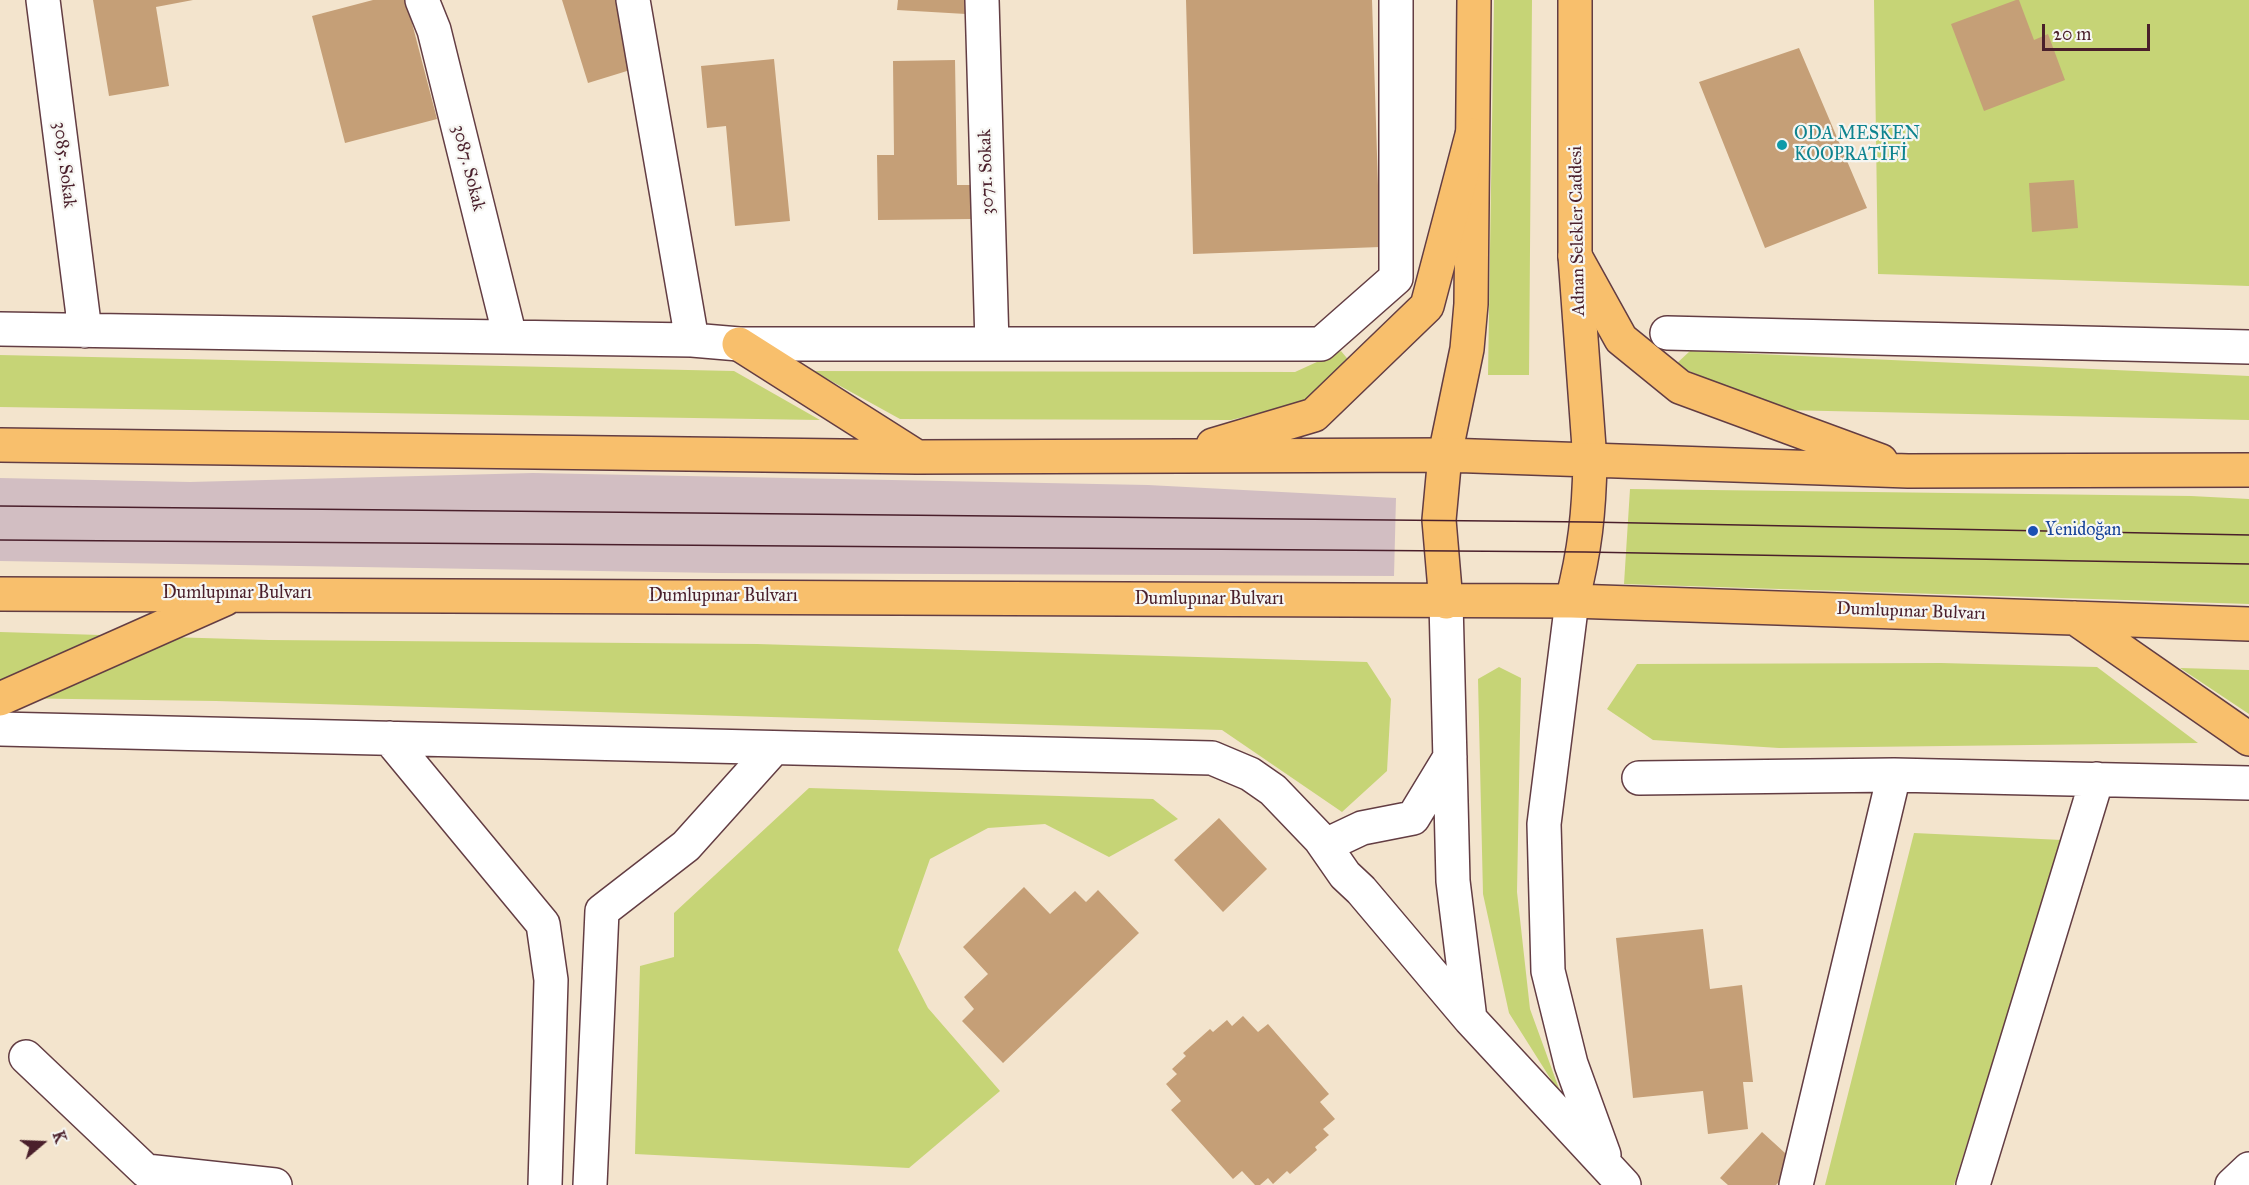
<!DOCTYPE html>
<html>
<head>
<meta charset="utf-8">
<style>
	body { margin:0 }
	#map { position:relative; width:2249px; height:1185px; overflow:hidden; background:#f3e4cd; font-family:"IM FELL Great Primer",serif }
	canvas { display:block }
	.north { position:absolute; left:12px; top:1113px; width:60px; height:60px; -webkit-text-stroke:4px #f6f6f2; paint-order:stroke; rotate:71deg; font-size:16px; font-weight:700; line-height:24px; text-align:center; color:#4a1f2b }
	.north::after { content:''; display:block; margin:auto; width:21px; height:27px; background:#4a1f2b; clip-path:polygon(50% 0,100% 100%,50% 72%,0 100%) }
	.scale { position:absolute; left:2042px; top:24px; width:108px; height:27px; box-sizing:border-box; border:3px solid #4a1f2b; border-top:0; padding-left:8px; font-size:18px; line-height:21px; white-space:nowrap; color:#4a1f2b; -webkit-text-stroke:4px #f6f6f2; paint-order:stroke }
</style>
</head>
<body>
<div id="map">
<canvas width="2249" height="1185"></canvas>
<div class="north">K</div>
<div class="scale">20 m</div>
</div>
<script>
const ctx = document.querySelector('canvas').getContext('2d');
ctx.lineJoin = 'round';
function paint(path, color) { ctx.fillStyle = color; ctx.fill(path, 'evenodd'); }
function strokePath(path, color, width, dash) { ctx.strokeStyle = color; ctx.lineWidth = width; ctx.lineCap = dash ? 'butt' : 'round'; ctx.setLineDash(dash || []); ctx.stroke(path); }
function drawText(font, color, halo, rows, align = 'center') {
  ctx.font = font + ' "IM FELL Great Primer",serif'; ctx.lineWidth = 4.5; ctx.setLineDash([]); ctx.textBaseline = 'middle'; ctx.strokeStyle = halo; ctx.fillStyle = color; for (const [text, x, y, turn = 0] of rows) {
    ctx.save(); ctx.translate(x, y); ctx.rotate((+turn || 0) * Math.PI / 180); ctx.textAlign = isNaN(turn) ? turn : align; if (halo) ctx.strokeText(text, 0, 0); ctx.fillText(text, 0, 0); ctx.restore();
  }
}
const industrial = new Path2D(`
	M 533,473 L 1148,485 L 1396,498 L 1394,576 L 718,573 L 0,561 L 0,478 L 190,482 Z`);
const green = new Path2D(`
	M 1494,0 L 1532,0 L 1529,375 L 1488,375 Z
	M 1874,0 L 2249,0 L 2249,286 L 1878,274 Z
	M 1341,351 L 1351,363 L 1309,401 L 1231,420 L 900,419 L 813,371 L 1295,372 Z
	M 1690,351 L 2249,376 L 2249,420 L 1781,410 L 1675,365 Z
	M 0,355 L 734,371 L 820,420 L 0,407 Z
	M 1630,489 L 2191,496 L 2249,499 L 2249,604 L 1624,584 Z
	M 0,632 L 269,640 L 757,644 L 1367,662 L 1391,699 L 1387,771 L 1342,812 L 1222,730 L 216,701 L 0,698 Z
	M 1941,663 L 2097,667 L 2198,743 L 1779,748 L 1653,740 L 1607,709 L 1637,664 Z
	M 1499,667 L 1521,678 L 1517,892 L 1530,1009 L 1562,1097 L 1509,1013 L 1483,894 L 1478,679 Z
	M 2180,668 L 2249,670 L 2249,714 Z
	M 809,788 L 1153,799 L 1178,819 L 1109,857 L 1045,824 L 988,828 L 930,859 L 898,950 L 928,1008 L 1000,1091 L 909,1168 L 635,1154 L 640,966 L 674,957 L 674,913 Z
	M 1914,833 L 2062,840 L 1954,1185 L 1825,1185 Z`);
const building = new Path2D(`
	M 93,0 L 193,0 L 156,7 L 169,86 L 109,96 Z
	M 373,0 L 406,0 L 437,119 L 345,143 L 312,16 Z
	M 562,0 L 620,0 L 640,67 L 588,83 Z
	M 898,0 L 967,0 L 966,14 L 897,10 Z
	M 1186,0 L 1372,0 L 1380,247 L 1193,254 Z
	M 2016,0 L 2019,0 L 2034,40 L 2048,34 L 2065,80 L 1984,111 L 1951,24 Z
	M 1799,48 L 1867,208 L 1765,248 L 1699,82 Z
	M 774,59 L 790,221 L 735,226 L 726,126 L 707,128 L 701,66 Z
	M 955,60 L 957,185 L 971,185 L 972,219 L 878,220 L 877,155 L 894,155 L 893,61 Z
	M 2074,180 L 2078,228 L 2032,232 L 2029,183 Z
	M 1219,818 L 1267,869 L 1223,912 L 1174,860 Z
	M 1024,887 L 1050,914 L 1075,891 L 1086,902 L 1098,890 L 1139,933 L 1003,1063 L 962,1021 L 974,1009 L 964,997 L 988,974 L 963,947 Z
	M 1703,929 L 1710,989 L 1742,985 L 1753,1082 L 1743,1082 L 1748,1129 L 1708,1134 L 1703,1091 L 1633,1098 L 1616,938 Z
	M 1243,1016 L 1258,1032 L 1268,1024 L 1329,1094 L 1320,1102 L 1335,1119 L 1323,1129 L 1329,1135 L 1315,1147 L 1317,1150 L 1290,1174 L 1287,1171 L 1273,1184 L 1268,1178 L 1260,1185 L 1255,1185 L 1242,1171 L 1233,1179 L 1171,1110 L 1181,1101 L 1166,1084 L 1177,1074 L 1172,1069 L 1186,1056 L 1183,1053 L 1210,1029 L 1213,1032 L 1227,1020 L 1232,1026 Z
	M 1762,1132 L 1796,1163 L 1776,1185 L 1728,1185 L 1720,1178 Z`);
const minor = new Path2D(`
	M 43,0 L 85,331
	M 422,0 L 434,30 L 510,337
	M 633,0 L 692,340
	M 982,0 L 992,344
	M 0,329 L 692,340 L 739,344 L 1321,344 L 1396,278 L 1396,0
	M 1667,333 L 2249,347
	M 1572,601 L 1544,824 L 1548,971 L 1571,1064 L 1604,1155
	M 1446,602 L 1453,881 L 1470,1019
	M 0,729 L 1212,758 L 1250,774 L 1273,790 L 1320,839 L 1345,875 L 1361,890 L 1470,1019 L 1624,1185
	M 389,738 L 543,924 L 551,980 L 545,1185
	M 1639,778 L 1894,775 L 2249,783
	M 1326,845 L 1362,828 L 1413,818 L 1450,757
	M 26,1057 L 146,1171 L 275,1185
	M 590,1185 L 602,911 L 686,846 L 774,748
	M 1796,1185 L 1894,775
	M 1973,1185 L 2097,779
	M 2232,1185 L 2249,1169`);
const major = new Path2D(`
	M 1575,0 L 1575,256 L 1590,461
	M 1445,455 L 1467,349 L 1471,304 L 1474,0`);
const highway = new Path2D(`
	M 1575,256 L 1621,339 L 1680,387 L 1881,461
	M 739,344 L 917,457
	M 0,445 L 917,457 L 1445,455 L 1908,471 L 2249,470
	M 1213,445 L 1314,415 L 1427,306 L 1472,135
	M 1445,455 L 1439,520 L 1446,602
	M 0,594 L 1572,601 L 2249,624
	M 1572,601 C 1585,550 1589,513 1590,461
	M 2075,618 L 2249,739
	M 0,699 L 225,599`);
const tram = new Path2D(`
	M 0,506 L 1588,522 L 2249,535
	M 0,540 L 1585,552 L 2249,564`);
const markers = [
	[1782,145,6,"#0f9aa8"],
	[2033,531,6,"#1a4fb4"]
];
const cultureNames = [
	["ODA MESKEN",1794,135],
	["KOOPRATİFİ",1794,156]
];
const streetNames = [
	["3085. Sokak",64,165,83],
	["3087. Sokak",468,168,76],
	["3071. Sokak",987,172,-92],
	["Adnan Selekler Caddesi",1578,231,-91],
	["Dumlupınar Bulvarı",237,594],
	["Dumlupınar Bulvarı",723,597],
	["Dumlupınar Bulvarı",1209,600],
	["Dumlupınar Bulvarı",1911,612,2]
];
const transitNames = [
	["Yenidoğan",2045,531]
];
paint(industrial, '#d2bec2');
paint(green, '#c6d476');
paint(building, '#c59f77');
strokePath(minor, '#633d43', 36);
strokePath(major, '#633d43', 36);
strokePath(highway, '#633d43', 36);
strokePath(minor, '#fff', 33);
strokePath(major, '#f8bf6c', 33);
strokePath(highway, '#f8bf6c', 33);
strokePath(tram, '#4a1f2b', 1.5);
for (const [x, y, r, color] of markers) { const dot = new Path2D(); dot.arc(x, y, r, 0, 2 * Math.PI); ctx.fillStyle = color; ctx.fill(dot); strokePath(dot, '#f6f6f2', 2); }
drawText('18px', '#0d838f', '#f6f6f2', cultureNames, 'left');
drawText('18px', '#4a1f2b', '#f6f6f2', streetNames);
drawText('18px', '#164399', '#f6f6f2', transitNames, 'left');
</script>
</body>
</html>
